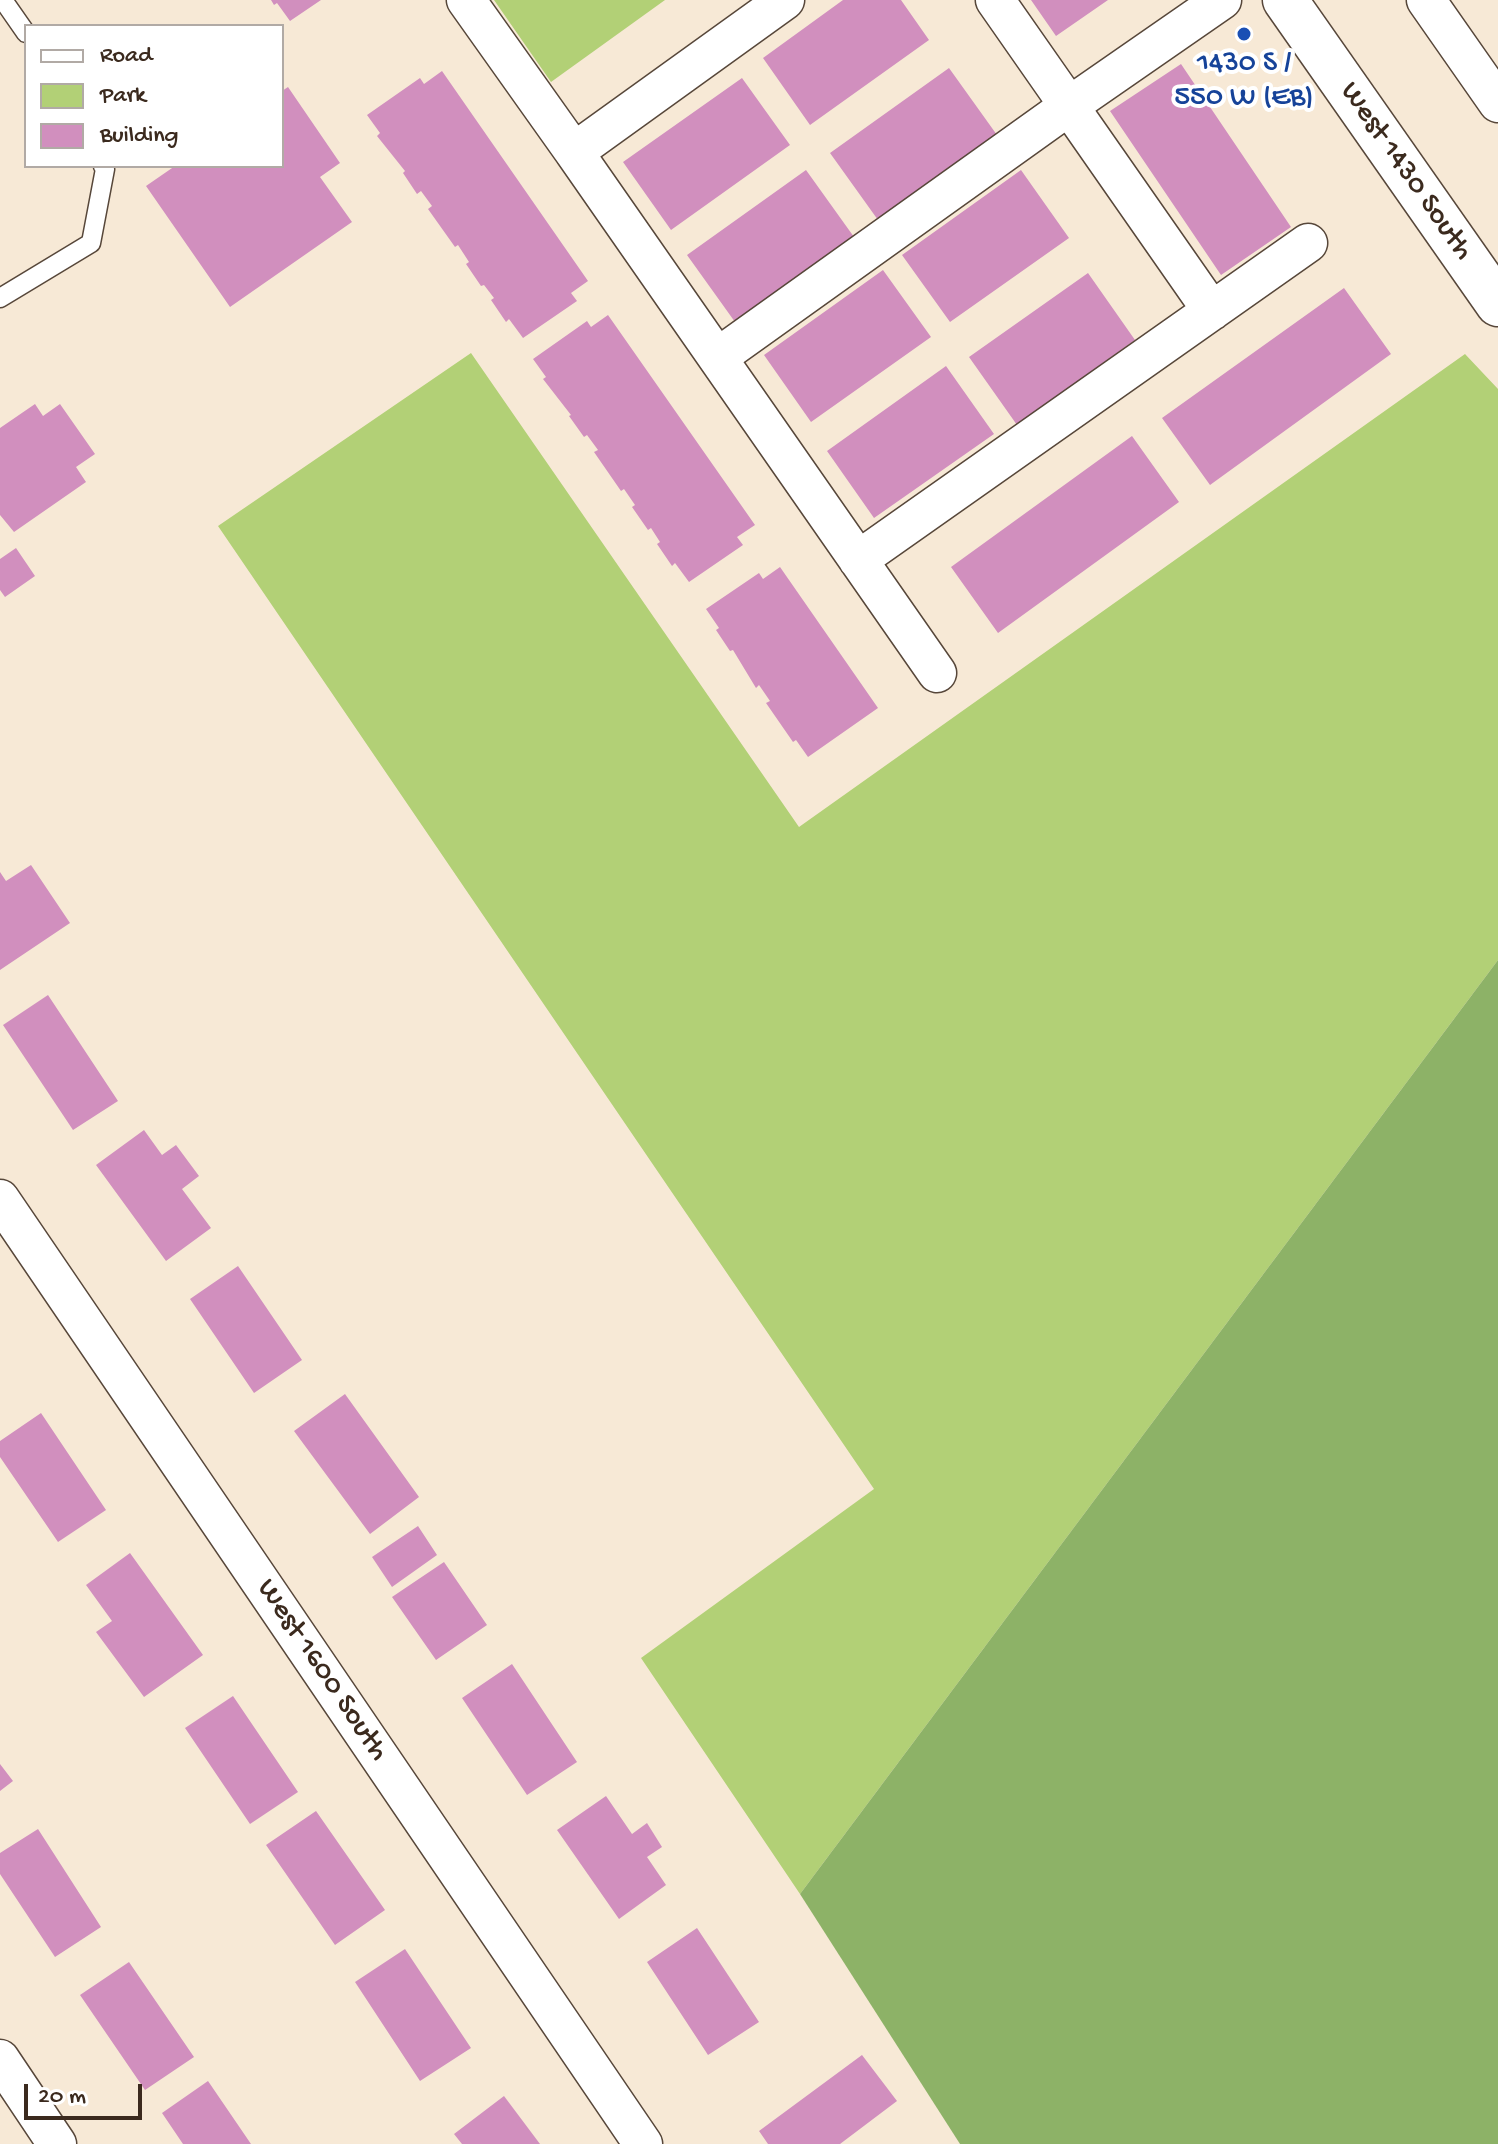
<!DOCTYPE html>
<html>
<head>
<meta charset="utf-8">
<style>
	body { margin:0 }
	#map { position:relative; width:1498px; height:2144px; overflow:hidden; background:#f7e9d6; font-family:"Gochi Hand",sans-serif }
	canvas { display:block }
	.legend { position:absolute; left:24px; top:24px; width:260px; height:144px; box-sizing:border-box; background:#fff; border:2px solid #b1aaa5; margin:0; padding:10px 14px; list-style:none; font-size:24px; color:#3b2a1e }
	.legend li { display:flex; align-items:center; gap:16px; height:40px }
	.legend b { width:40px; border:2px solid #b1aaa5 }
	.scale { position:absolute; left:24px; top:2084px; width:118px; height:36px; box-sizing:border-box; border:4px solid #3b2a1e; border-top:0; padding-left:10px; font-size:24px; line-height:28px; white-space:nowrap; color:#3b2a1e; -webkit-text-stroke:6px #fff; paint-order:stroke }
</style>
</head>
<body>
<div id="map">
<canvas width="1498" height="2144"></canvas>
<ul class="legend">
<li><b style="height:10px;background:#fff"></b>Road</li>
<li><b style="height:22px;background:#b2d076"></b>Park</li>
<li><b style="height:22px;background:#d18fbe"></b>Building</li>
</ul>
<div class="scale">20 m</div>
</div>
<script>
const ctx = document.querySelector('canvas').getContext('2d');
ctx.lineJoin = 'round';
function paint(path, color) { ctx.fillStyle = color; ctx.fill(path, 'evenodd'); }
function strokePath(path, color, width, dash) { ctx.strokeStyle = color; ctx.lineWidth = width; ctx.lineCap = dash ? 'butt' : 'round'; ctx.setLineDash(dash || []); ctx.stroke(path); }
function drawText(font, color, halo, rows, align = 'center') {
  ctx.font = font + ' "Gochi Hand",sans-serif'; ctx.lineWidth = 8; ctx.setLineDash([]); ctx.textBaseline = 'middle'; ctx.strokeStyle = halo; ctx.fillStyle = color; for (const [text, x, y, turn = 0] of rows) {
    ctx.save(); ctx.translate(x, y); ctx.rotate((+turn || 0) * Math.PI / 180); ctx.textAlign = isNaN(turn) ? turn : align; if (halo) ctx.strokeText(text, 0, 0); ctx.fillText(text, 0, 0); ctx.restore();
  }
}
const green = new Path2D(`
	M 494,0 L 665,0 L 551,82 Z
	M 471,353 L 799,827 L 1465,354 L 1498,389 L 1498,960 L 800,1894 L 641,1658 L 874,1489 L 218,526 Z`);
const forest = new Path2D(`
	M 1498,960 L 1498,2144 L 960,2144 L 800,1894 Z`);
const building = new Path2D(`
	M 271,0 L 321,0 L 290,21 L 277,3 L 274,5 Z
	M 843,0 L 901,0 L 929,40 L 810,125 L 763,58 Z
	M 1031,0 L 1108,0 L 1056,36 Z
	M 1181,64 L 1291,227 L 1221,275 L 1110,111 Z
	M 949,68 L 997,135 L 878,220 L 830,153 Z
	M 442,71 L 588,281 L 571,293 L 577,301 L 523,338 L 509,319 L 506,322 L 491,300 L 494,298 L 484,285 L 481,286 L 466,264 L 469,262 L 458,245 L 455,247 L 428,209 L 432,206 L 421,191 L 417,194 L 403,173 L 405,171 L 377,136 L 380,133 L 367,115 L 420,78 L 424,84 Z
	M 742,78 L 790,145 L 671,230 L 623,162 Z
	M 288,87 L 340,163 L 320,177 L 352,222 L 230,307 L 146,186 L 175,166 L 282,166 L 282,91 Z
	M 806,170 L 854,237 L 735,322 L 687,255 Z
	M 1021,170 L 1069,238 L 950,322 L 902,255 Z
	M 883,270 L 931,337 L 811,422 L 764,355 Z
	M 1088,273 L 1135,340 L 1017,425 L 969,357 Z
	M 1344,288 L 1391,354 L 1210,485 L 1162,418 Z
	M 608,315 L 755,525 L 737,537 L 743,545 L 689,582 L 675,563 L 672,566 L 657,544 L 660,542 L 651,528 L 648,530 L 632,507 L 635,505 L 624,489 L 621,491 L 594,452 L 598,450 L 587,435 L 584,437 L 569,416 L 571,415 L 543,379 L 546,377 L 533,359 L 587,321 L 591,327 Z
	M 946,366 L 994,434 L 874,518 L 827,451 Z
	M 35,404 L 43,416 L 60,404 L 95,454 L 76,467 L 86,482 L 14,532 L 0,515 L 0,428 Z
	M 1132,436 L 1179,502 L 998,633 L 951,567 Z
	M 16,548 L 35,576 L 5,597 L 0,590 L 0,559 Z
	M 780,567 L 878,708 L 808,757 L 796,740 L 793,742 L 766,703 L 770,701 L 759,685 L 756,688 L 733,650 L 730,651 L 716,630 L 719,628 L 706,609 L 759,573 L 763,579 Z
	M 31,865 L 70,923 L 0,970 L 0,872 L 6,881 Z
	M 48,995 L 118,1101 L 73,1130 L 3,1025 Z
	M 144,1130 L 162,1155 L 176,1145 L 199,1176 L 182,1189 L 211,1228 L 166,1261 L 96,1165 Z
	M 238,1266 L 302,1360 L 254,1393 L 190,1299 Z
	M 345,1394 L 419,1497 L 370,1534 L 294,1431 Z
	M 41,1413 L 106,1510 L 58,1542 L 0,1457 L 0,1441 Z
	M 418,1526 L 437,1555 L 392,1587 L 372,1557 Z
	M 130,1553 L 203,1655 L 144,1697 L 96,1632 L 112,1621 L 86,1585 Z
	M 444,1562 L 487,1625 L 436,1660 L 392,1597 Z
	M 512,1664 L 577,1762 L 527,1795 L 462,1698 Z
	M 233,1696 L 298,1792 L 250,1824 L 185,1728 Z
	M 0,1764 L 13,1781 L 0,1791 Z
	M 606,1796 L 632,1834 L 647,1823 L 662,1847 L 647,1857 L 666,1885 L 619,1919 L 557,1830 Z
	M 316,1811 L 385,1910 L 335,1945 L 266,1845 Z
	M 38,1829 L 101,1927 L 55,1957 L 0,1874 L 0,1853 Z
	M 697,1928 L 759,2022 L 708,2055 L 647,1962 Z
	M 405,1949 L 471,2048 L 420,2081 L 355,1982 Z
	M 129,1962 L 194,2057 L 145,2090 L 80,1995 Z
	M 862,2055 L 897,2101 L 840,2144 L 768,2144 L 759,2131 Z
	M 208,2081 L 251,2144 L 183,2144 L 162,2113 Z
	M 504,2096 L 540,2144 L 462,2144 L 454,2134 Z`);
const lane = new Path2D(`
	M 3,0 L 26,33
	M 0,298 L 91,243 L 105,169 L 103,166`);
const street = new Path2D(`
	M 466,0 L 574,152
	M 785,0 L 574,152 L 937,673
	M 995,0 L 1069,106 L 1222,0
	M 1426,0 L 1498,103
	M 718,357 L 1069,106 L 1212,311
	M 858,560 L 1308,243
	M 0,1199 L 643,2144
	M 0,2059 L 57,2144`);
const secondary = new Path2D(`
	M 1285,0 L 1498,304`);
const markers = [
	[1244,34,8,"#1a4fb4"]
];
const transitNames = [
	["1430 S /",1244,65],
	["550 W (EB)",1244,99]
];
const streetNames = [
	["West 1430 South",1405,172,55],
	["West 1600 South",321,1671,56]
];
paint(green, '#b2d076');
paint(forest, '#8db267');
paint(building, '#d18fbe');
strokePath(lane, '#57473a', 21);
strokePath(street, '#57473a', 41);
strokePath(secondary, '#57473a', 47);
strokePath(lane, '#fff', 18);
strokePath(street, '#fff', 38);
strokePath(secondary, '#fff', 44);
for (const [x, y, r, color] of markers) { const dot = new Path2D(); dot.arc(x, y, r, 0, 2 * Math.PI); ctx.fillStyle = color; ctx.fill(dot); strokePath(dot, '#fff', 3); }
drawText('30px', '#164399', '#fff', transitNames);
drawText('30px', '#3b2a1e', '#fff', streetNames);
</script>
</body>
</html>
